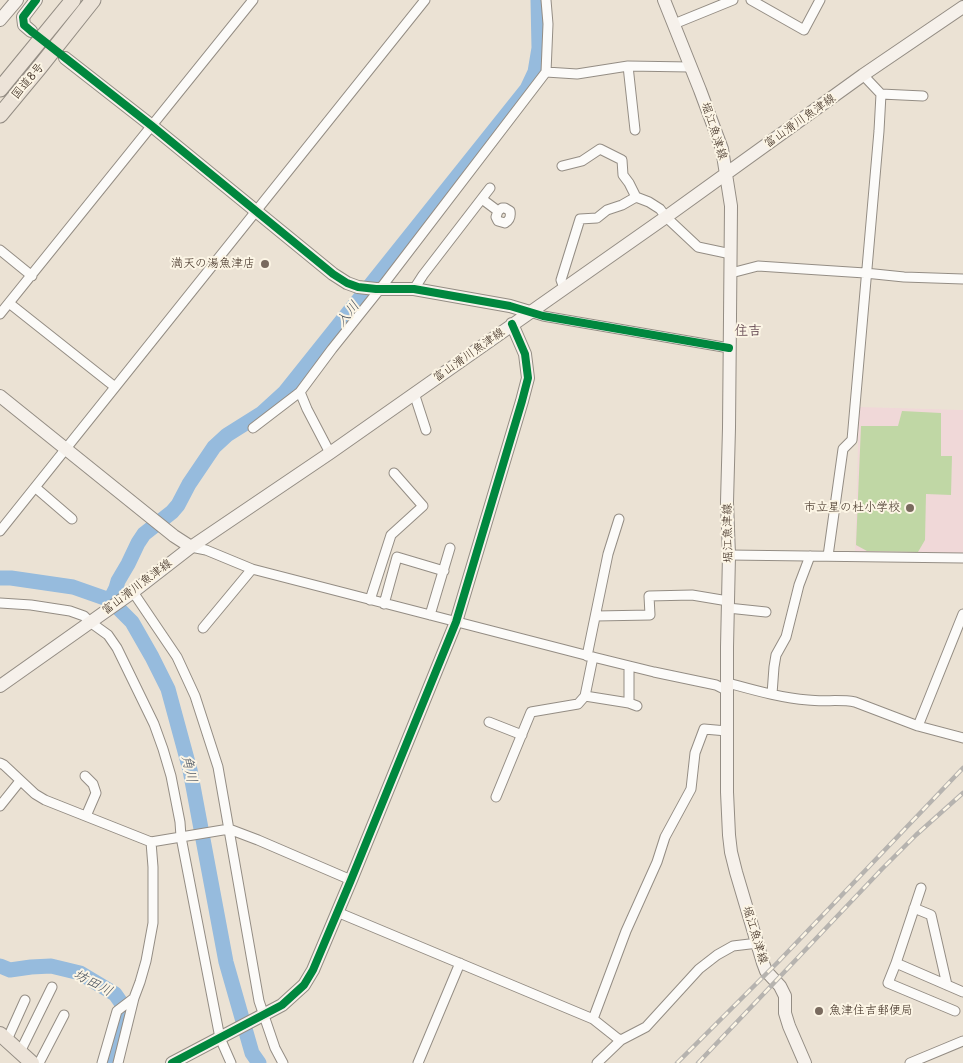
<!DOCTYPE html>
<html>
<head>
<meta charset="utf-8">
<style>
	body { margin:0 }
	canvas { display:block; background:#ebe2d4 }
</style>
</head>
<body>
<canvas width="963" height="1063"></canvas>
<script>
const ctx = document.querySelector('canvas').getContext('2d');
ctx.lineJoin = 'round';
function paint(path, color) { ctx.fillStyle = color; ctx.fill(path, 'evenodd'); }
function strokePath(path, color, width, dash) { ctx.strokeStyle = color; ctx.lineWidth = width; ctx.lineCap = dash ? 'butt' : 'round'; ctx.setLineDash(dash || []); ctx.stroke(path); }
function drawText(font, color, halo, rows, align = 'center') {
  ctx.font = font + ' Delius,"Klee One",sans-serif'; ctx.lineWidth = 4; ctx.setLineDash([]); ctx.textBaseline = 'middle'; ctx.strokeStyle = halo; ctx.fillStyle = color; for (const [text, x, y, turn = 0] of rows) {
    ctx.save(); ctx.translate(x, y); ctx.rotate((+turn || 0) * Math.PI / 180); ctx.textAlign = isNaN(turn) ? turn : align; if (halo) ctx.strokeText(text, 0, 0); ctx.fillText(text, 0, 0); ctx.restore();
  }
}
const built = new Path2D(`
	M 859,407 L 963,410 L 963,558 L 855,555 Z`);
const green = new Path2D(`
	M 902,411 L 941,413 L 941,456 L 952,456 L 951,495 L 926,494 L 925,540 L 918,552 L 867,551 L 856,545 L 861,426 L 898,426 Z`);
const river = new Path2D(`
	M 0,578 L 11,578 L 73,587 L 110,600 L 132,622 L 152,657 L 168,689 L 190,770 L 226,962 L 252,1053 L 259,1063
	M 110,600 L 116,588 L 118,581 L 128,564 L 138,543 L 144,534 L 172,512 L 178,505 L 189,484 L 214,447 L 227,435 L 262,413 L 285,392 L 527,89 L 535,72 L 539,48 L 538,0
	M 0,966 L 10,970 L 31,967 L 51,966 L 80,973 L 115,994 L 124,1007 L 123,1018 L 112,1063`);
const street = new Path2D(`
	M 751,0 L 804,30 L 820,0
	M 674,24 L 733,0
	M 628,66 L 635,130
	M 546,72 L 577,74 L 628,66 L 690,67
	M 881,94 L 923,96
	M 562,166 L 582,161 L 600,149 L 622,160 L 623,175 L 629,183 L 636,197
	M 482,199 L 498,211 L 496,217 L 498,221 L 505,223 C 510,220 511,217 510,211 L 505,208 L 502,208 L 498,211
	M 0,250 L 32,276
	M 731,273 L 758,266 L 865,273 L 904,277 L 963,279
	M 564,288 L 561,280 L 580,219 L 597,218 L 607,210 L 622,205 L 636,197 L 649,202 L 660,209 L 666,217 L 698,247 L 731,254
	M 414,289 L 423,275 L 490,188
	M 9,303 L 115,387
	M 530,312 L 543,316 L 729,348
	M 0,314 L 253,0
	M 414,393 L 426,430
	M 253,428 L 300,392
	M 330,453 L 307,409 L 300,392 L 332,349 L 380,289 L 546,72 L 548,24 L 546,0
	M 36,488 L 72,519
	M 0,531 L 425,0
	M 191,547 L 206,550 L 252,569 L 593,657 L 654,672 L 716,685 L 728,691
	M 729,555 L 963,558
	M 828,556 L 843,449 L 852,440 L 879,131 L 881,94 L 863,75
	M 133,592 L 177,657 L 195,696 L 218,767 L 259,1001 L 275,1048 L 283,1063
	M 370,600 L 391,535 L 423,506 L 394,473
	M 0,603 L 31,605 L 70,611 L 84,616 L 90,622 L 108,635 L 117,648 L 154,724 L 163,749 L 171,776 L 180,822 L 181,837 L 220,1038 L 231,1063
	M 384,604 L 397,557 L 444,571
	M 728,608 L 766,612
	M 430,615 L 450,548
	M 596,616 L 650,615 L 649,596 L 692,595 L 728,601
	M 203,628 L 252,569
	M 587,656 L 608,554 L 619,519
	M 629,666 L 629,703 L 637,706
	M 728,683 C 754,690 781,698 808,700 C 824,702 840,699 855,702 L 918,726 L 963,738
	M 772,694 L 774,667 L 776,655 L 786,637 L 799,585 L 810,556
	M 585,696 L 629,703
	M 489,722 L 522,735
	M 918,726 L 963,614
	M 0,763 L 4,765 L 35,794 L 45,800 L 151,842 L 229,829 L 258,840 L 351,880
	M 85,776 L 93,784 L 96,793 L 86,816
	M 496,797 L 531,712 L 578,704 L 585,696 L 593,657
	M 0,806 L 20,781
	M 921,888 L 896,963 L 963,992
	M 914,908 L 931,915 L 947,985
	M 337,912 L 593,1019 L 617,1038 L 621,1040 L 646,1027 L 699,969 L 717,955 L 733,946 L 758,943
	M 896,963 L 888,983 L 955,1011
	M 593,1019 L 626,931 L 657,862 L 665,837 L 691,789 L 695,753 L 704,729 L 727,731
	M 7,1040 L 25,1000
	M 20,1052 L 52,987
	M 39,1063 L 64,1015
	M 102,1063 L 117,1011 L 134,998 L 140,982 L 146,961 L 153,923 L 153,867 L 151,842
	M 118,1063 L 134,998
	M 418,1063 L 460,963
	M 597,1063 L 621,1040
	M 910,1063 L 963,1041`);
const secondary = new Path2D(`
	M 664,0 L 700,90 L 722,149 L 731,206 L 729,428 L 727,502 L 729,555 L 727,647 L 727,792 L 729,835 L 731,852 L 736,872 L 763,963 L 766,971 L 780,986 L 785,996 L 785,1013 L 789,1026 L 805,1063
	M 0,20 L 17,0
	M 31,31 L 24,25 L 23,17 L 36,0
	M 65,58 L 152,126 L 333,274 L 347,283 L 358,287 L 376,289 L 414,289 L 510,306 L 530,312
	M 0,396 L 174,536 L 191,547
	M 0,686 L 133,592 L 191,547 L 330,453 L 666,217 L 863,75 L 963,7
	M 172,1063 L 282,1005 L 304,985 L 313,970 L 351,880 L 456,622 L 522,401 L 528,378 L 525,354 L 512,324`);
const primary = new Path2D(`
	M 0,1034 L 32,1063`);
const highway = new Path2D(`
	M 0,89 L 73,0
	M 0,115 L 39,68 L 93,0`);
const rail = new Path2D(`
	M 677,1063 L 778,962 L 963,768
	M 698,1063 L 882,869 L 916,835 L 963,793`);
const cycleway = new Path2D(`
	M 36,0 L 23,17 L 24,25 L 31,31 L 152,126 L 333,274 L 347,283 L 358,287 L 376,289 L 414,289 L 510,306 L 543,316 L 729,348
	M 172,1063 L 282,1005 L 304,985 L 313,970 L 351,880 L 456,622 L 522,401 L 528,378 L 525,354 L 512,324`);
const markers = [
	[265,264,5,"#796a5e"],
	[910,508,5,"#796a5e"],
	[819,1011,5,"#796a5e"]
];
const streetNames = [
	["国道8号",28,81,-50],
	["富山滑川魚津線",800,121,-35],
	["堀江魚津線",714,131,72],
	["富山滑川魚津線",469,355,-35],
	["堀江魚津線",728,533,-91],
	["富山滑川魚津線",137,587,-37],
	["堀江魚津線",755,935,73]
];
const poiNames = [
	["満天の湯魚津店",255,264],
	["市立星の杜小学校",900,508],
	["魚津住吉郵便局",829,1011,"left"]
];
const waterNames = [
	["入川",348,314,-51],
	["角川",189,769,77],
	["坊田川",93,983,28]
];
const neighbourhoodNames = [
	["住吉",748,331]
];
paint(built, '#f0d8d8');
paint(green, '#c0d7a5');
strokePath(river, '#96bbdd', 15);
strokePath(street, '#948d84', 11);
strokePath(secondary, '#948d84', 14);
strokePath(primary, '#948d84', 16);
strokePath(highway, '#948d84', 17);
strokePath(street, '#fcfbf9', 9);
strokePath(secondary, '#f6f1eb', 12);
strokePath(primary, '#ece3d8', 14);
strokePath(highway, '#ece3d8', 15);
strokePath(rail, '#b6b3af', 4.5);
strokePath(rail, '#fcf5e5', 2.5, [8]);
strokePath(cycleway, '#00873e', 8);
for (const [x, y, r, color] of markers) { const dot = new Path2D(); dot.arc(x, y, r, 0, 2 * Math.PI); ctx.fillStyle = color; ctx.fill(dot); strokePath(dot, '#fcf5e5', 2); }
drawText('12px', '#3b2a1e', '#fcf5e5', streetNames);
drawText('12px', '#3b2a1e', '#fcf5e5', poiNames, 'right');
drawText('italic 14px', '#4e5762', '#fcf5e5', waterNames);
drawText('bold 14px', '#6d535b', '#fcf5e5', neighbourhoodNames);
</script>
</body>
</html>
